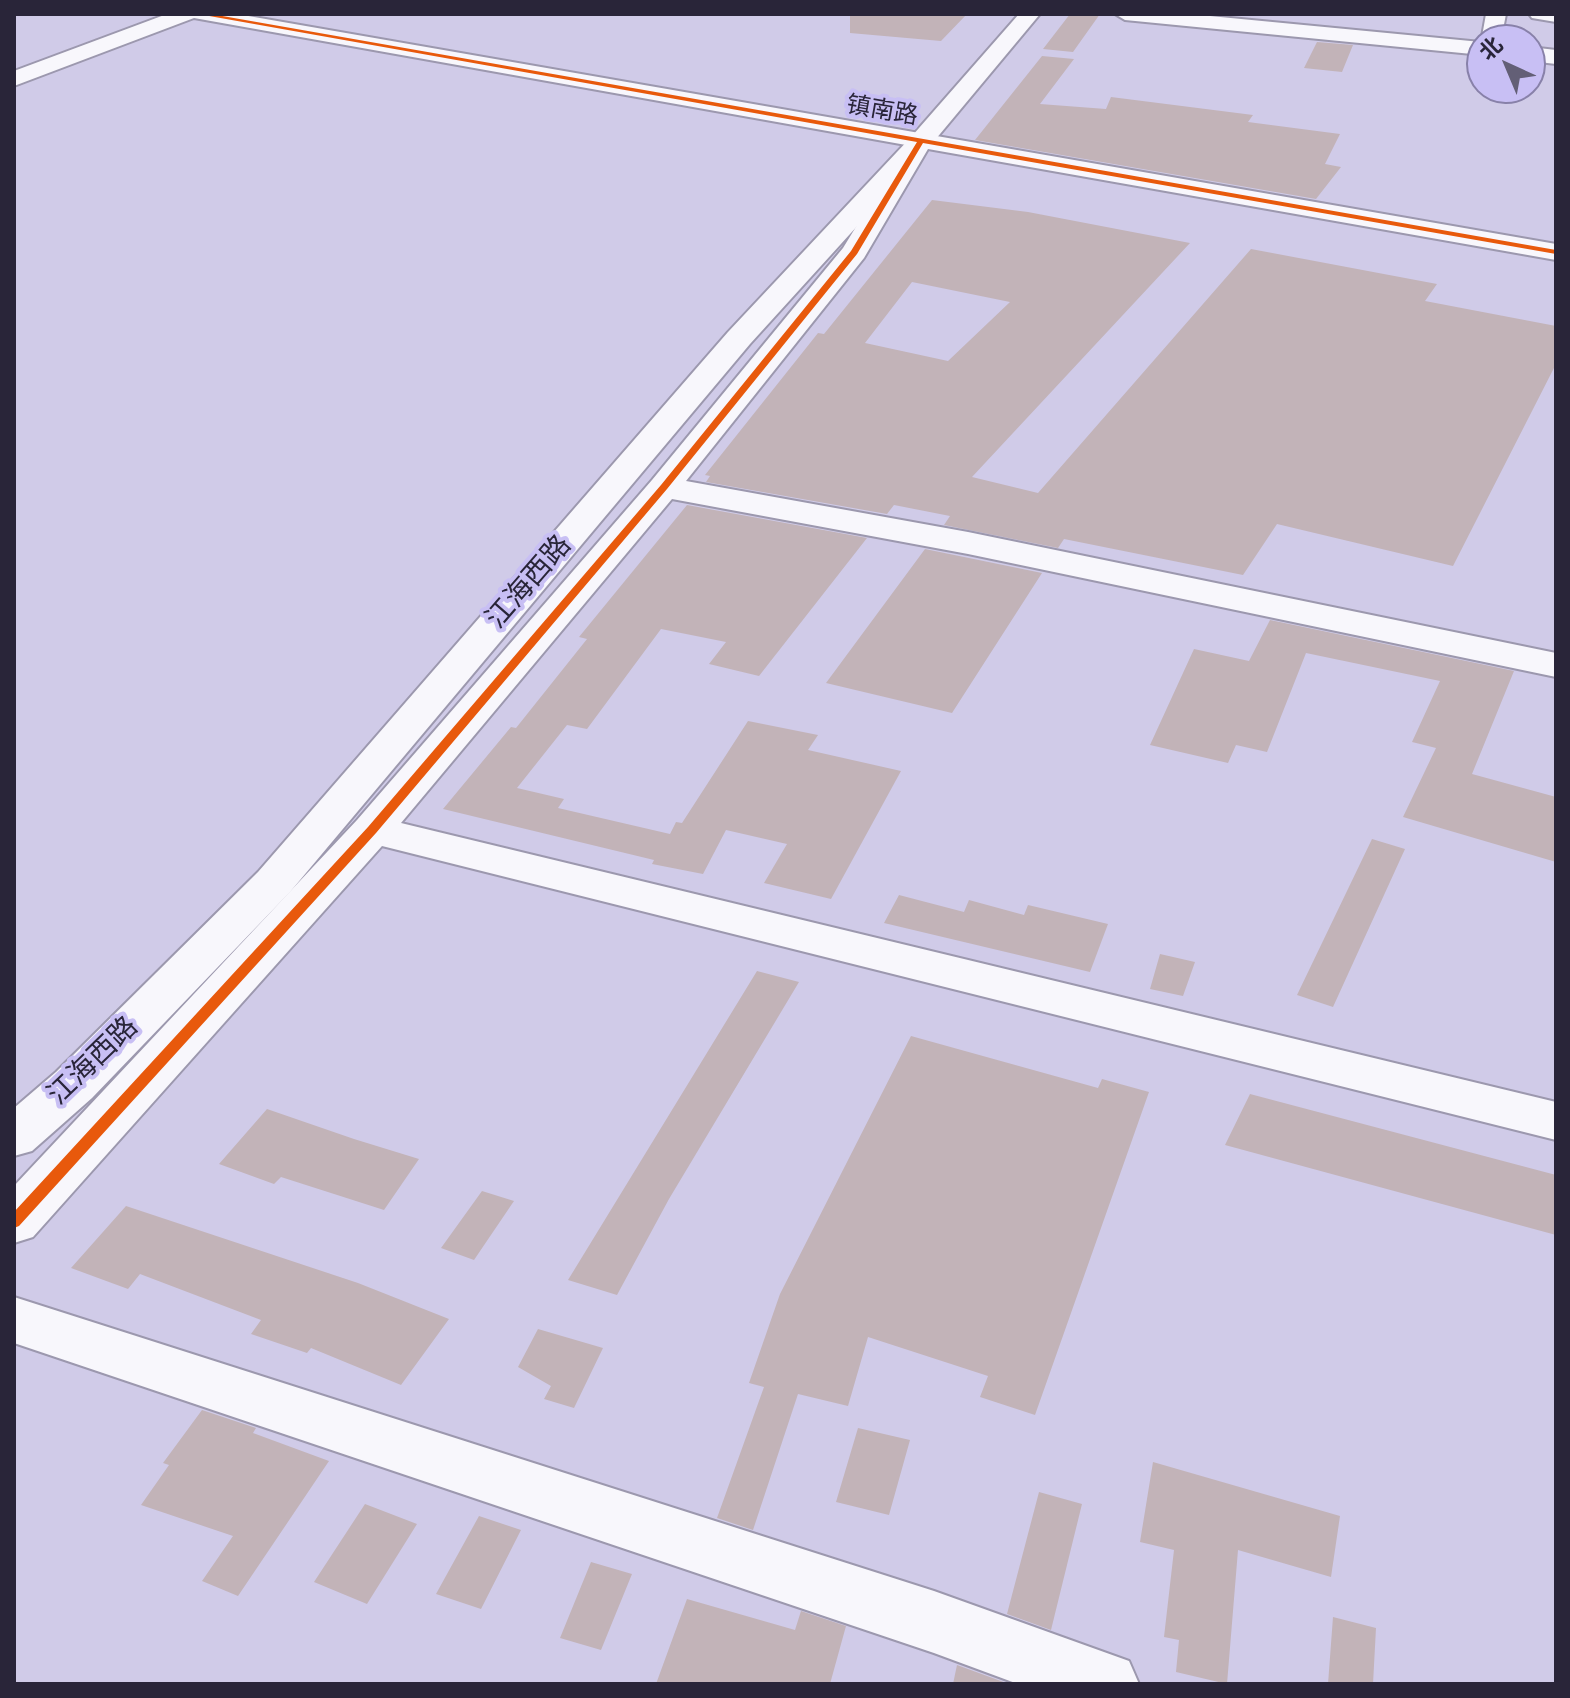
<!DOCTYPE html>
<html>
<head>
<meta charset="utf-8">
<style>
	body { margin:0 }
	#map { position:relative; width:1570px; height:1698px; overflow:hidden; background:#d0cbe8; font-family:Jost,"Noto Sans SC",sans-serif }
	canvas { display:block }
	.frame { position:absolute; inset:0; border:16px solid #292539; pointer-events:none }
	.north { position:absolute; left:1466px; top:24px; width:80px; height:80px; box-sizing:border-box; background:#c8bff4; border:2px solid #8881a9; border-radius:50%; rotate:316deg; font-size:22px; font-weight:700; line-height:32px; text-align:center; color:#292539 }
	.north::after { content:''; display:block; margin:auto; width:28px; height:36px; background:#635f76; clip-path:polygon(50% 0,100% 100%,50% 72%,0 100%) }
</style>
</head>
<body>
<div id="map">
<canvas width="1570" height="1698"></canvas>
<div class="frame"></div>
<div class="north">北</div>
</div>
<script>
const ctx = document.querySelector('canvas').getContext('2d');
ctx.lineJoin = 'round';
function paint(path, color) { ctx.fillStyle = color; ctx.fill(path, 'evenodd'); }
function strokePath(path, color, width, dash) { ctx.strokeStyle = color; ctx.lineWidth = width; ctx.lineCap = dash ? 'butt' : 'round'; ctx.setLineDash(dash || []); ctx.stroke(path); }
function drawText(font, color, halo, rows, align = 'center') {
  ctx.font = font + ' Jost,"Noto Sans SC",sans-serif'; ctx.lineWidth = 8; ctx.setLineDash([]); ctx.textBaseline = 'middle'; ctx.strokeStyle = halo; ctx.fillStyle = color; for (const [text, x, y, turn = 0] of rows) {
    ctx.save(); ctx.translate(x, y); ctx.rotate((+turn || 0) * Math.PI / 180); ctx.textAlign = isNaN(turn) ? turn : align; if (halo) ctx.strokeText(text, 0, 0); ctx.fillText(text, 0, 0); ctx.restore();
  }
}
const building = new Path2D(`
	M 850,14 L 967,14 L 941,41 L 850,33 Z
	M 1070,14 L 1100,14 L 1073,52 L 1043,49 Z
	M 1317,42 L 1353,45 L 1342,72 L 1304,68 Z
	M 1042,56 L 1074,59 L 1040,104 L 1106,109 L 1111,97 L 1253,115 L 1248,122 L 1340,134 L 1325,164 L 1341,167 L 1316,199 L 975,140 Z
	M 932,200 L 1028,212 L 1190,243 L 972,477 L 1038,493 L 1251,249 L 1437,284 L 1425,301 L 1556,326 L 1556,364 L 1453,566 L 1277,524 L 1243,575 L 1064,539 L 1058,548 L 944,525 L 950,516 L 894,505 L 887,514 L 706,482 L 710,476 L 705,475 L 818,333 L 824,334 ZM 912,282 L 1010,302 L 948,361 L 865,343 Z
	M 687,505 L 867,538 L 759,676 L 709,664 L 726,642 L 661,629 L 587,729 L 567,725 L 517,788 L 564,799 L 558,808 L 670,834 L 676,822 L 682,823 L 748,721 L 818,735 L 808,750 L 901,771 L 831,899 L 764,883 L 787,844 L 726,830 L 703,874 L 652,864 L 654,860 L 443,809 L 511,727 L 516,728 L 587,639 L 579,637 Z
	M 925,549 L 1042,573 L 952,713 L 826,683 Z
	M 1270,620 L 1514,671 L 1472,774 L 1556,797 L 1556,862 L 1403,817 L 1436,748 L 1412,742 L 1440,681 L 1306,653 L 1267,752 L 1236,745 L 1228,763 L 1150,745 L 1194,649 L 1249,661 Z
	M 1372,839 L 1405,849 L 1333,1007 L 1297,995 Z
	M 899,895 L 964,912 L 969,900 L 1024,915 L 1028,905 L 1108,924 L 1090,972 L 884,923 Z
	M 1160,954 L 1195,962 L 1183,996 L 1150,989 Z
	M 757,971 L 799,982 L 669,1199 L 617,1295 L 568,1280 Z
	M 911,1036 L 1098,1088 L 1102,1079 L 1149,1092 L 1035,1415 L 980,1397 L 988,1376 L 868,1337 L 848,1406 L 798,1394 L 753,1530 L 717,1518 L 764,1387 L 749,1383 L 780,1294 Z
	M 1250,1094 L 1556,1175 L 1556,1235 L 1225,1145 Z
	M 267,1109 L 354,1139 L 419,1159 L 384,1210 L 281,1177 L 274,1184 L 219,1164 Z
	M 482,1191 L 514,1201 L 474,1260 L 441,1248 Z
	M 126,1206 L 358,1283 L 449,1319 L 401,1385 L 311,1348 L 307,1353 L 251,1334 L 261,1320 L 140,1274 L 128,1289 L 71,1268 Z
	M 538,1329 L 603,1348 L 574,1408 L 544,1399 L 551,1386 L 518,1367 Z
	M 202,1410 L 256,1428 L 253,1433 L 329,1461 L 238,1596 L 202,1581 L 233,1536 L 141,1505 L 169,1465 L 163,1463 Z
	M 858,1428 L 910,1440 L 889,1515 L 836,1502 Z
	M 1153,1462 L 1340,1516 L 1331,1577 L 1238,1550 L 1227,1684 L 1176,1672 L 1179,1640 L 1164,1637 L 1174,1550 L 1140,1542 Z
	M 1039,1492 L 1082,1504 L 1051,1630 L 1007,1614 Z
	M 365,1504 L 417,1524 L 367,1604 L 314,1582 Z
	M 479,1516 L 521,1530 L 481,1609 L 436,1594 Z
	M 591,1562 L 632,1574 L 601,1650 L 560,1638 Z
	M 687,1599 L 795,1630 L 801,1611 L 846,1626 L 830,1684 L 656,1684 Z
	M 1333,1617 L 1376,1628 L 1373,1684 L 1328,1684 Z
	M 957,1665 L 1009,1684 L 953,1684 Z`);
const minor = new Path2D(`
	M 167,14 L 237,14 L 1556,244 L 1556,260 L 928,149 L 864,258 L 686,481 L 968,532 L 1556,653 L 1556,677 L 968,554 L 672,499 L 401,823 L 1556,1102 L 1556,1140 L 382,846 L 33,1237 L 14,1243 L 14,1186 L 357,820 L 652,480 L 843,248 L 906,145 L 194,18 L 14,86 L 14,71 Z
	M 1115,14 L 1189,14 L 1481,42 L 1486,14 L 1506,14 L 1501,40 L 1482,40 L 1482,55 L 1125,20 Z
	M 1529,14 L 1556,14 L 1556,22 L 1532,18 Z
	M 1530,47 L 1556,50 L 1556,64 L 1530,61 Z
	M 14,1297 L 934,1591 L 1129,1661 L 1139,1684 L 1018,1684 L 934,1653 L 14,1343 Z`);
const major = new Path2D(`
	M 1019,14 L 1040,14 L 930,146 L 750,344 L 290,892 L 92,1098 L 32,1151 L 14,1156 L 14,1108 L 56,1072 L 258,872 L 728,332 L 912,136 Z`);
const cycleway = new Path2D(`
	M 198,14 L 211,14 L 1556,250 L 1556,254 L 923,143 L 857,254 L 667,489 L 376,833 L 19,1226 L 14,1228 L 14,1212 L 368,827 L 661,485 L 851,251 L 917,142 Z`);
const farStreetnames = [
	["镇南路",882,112,10]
];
const streetNames = [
	["江海西路",530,583,-49],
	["江海西路",94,1062,-44]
];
paint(building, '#c2b3b8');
strokePath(minor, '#9c98ae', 4);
strokePath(major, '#9c98ae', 4);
paint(minor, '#f8f7fc');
paint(major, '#f8f7fc');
paint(cycleway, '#e8590c');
drawText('24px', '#292539', '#c8bff4', farStreetnames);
drawText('28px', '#292539', '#c8bff4', streetNames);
</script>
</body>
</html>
